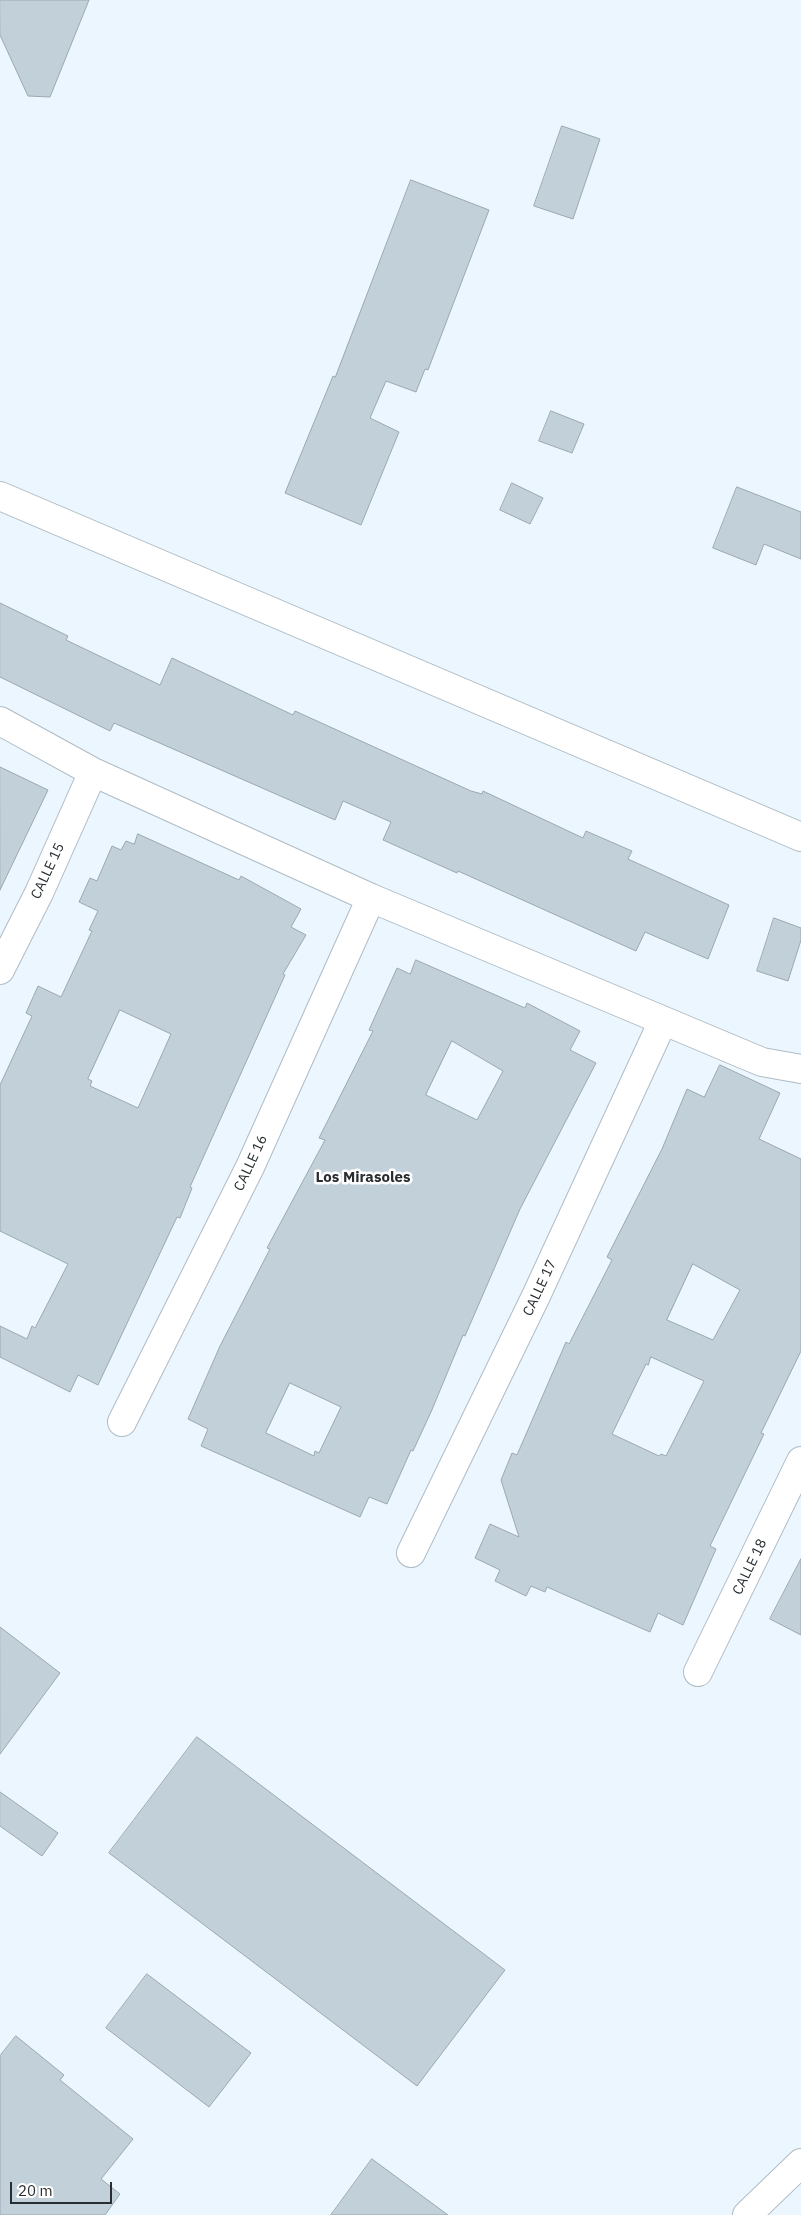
<!DOCTYPE html>
<html>
<head>
<meta charset="utf-8">
<style>
	body { margin:0 }
	#map { position:relative; width:801px; height:2215px; overflow:hidden; background:#ebf6fe; font-family:"IBM Plex Sans",sans-serif }
	canvas { display:block }
	.scale { position:absolute; left:10px; top:2182px; width:102px; height:22px; box-sizing:border-box; border:2px solid #272d30; border-top:0; padding-left:6px; font-size:15px; line-height:18px; white-space:nowrap; color:#272d30; -webkit-text-stroke:4px #fff; paint-order:stroke }
</style>
</head>
<body>
<div id="map">
<canvas width="801" height="2215"></canvas>
<div class="scale">20 m</div>
</div>
<script>
const ctx = document.querySelector('canvas').getContext('2d');
ctx.lineJoin = 'round';
function paint(path, color) { ctx.fillStyle = color; ctx.fill(path, 'evenodd'); }
function strokePath(path, color, width, dash) { ctx.strokeStyle = color; ctx.lineWidth = width; ctx.lineCap = dash ? 'butt' : 'round'; ctx.setLineDash(dash || []); ctx.stroke(path); }
function drawText(font, color, halo, rows, align = 'center') {
  ctx.font = font + ' "IBM Plex Sans",sans-serif'; ctx.lineWidth = 5; ctx.setLineDash([]); ctx.textBaseline = 'middle'; ctx.strokeStyle = halo; ctx.fillStyle = color; for (const [text, x, y, turn = 0] of rows) {
    ctx.save(); ctx.translate(x, y); ctx.rotate((+turn || 0) * Math.PI / 180); ctx.textAlign = isNaN(turn) ? turn : align; if (halo) ctx.strokeText(text, 0, 0); ctx.fillText(text, 0, 0); ctx.restore();
  }
}
const building = new Path2D(`
	M 0,0 L 89,0 L 50,97 L 28,96 L 0,35 Z
	M 562,126 L 600,139 L 573,219 L 534,206 Z
	M 411,180 L 489,210 L 428,370 L 425,369 L 416,392 L 386,381 L 370,418 L 399,432 L 361,525 L 285,493 L 333,376 L 335,377 Z
	M 551,411 L 584,424 L 572,453 L 539,441 Z
	M 512,483 L 543,498 L 530,524 L 500,510 Z
	M 737,487 L 801,512 L 801,559 L 764,544 L 756,565 L 713,548 Z
	M 0,603 L 68,636 L 66,640 L 160,685 L 172,658 L 293,715 L 295,711 L 471,791 L 482,794 L 483,791 L 583,838 L 586,831 L 632,851 L 628,859 L 729,905 L 708,959 L 645,932 L 636,951 L 458,871 L 457,873 L 383,840 L 391,822 L 343,801 L 335,820 L 114,723 L 110,731 L 0,677 Z
	M 0,767 L 48,790 L 0,890 Z
	M 138,834 L 239,880 L 241,876 L 301,909 L 291,927 L 306,935 L 283,974 L 285,975 L 190,1187 L 192,1188 L 180,1218 L 177,1217 L 98,1385 L 78,1375 L 70,1392 L 0,1357 L 0,1326 L 27,1339 L 32,1326 L 35,1328 L 68,1264 L 0,1231 L 0,1085 L 32,1016 L 26,1013 L 38,986 L 61,997 L 92,931 L 89,930 L 98,911 L 79,902 L 90,878 L 97,881 L 112,846 L 121,850 L 126,841 L 134,844 ZM 120,1010 L 171,1034 L 138,1108 L 90,1086 L 92,1081 L 88,1079 Z
	M 774,918 L 801,928 L 801,940 L 788,981 L 757,971 Z
	M 416,960 L 525,1008 L 527,1003 L 580,1031 L 570,1050 L 596,1063 L 520,1209 L 465,1336 L 463,1335 L 431,1412 L 413,1451 L 411,1450 L 387,1504 L 369,1497 L 360,1517 L 201,1446 L 208,1429 L 188,1419 L 220,1346 L 270,1249 L 267,1248 L 325,1140 L 319,1138 L 373,1031 L 369,1030 L 397,968 L 410,974 ZM 452,1041 L 503,1071 L 477,1120 L 426,1095 ZM 290,1383 L 341,1407 L 319,1453 L 315,1451 L 314,1456 L 266,1433 Z
	M 720,1065 L 780,1093 L 759,1139 L 801,1159 L 801,1351 L 761,1433 L 764,1434 L 710,1546 L 716,1549 L 683,1625 L 658,1613 L 650,1632 L 547,1587 L 545,1592 L 531,1586 L 526,1596 L 495,1581 L 500,1570 L 475,1558 L 490,1524 L 519,1537 L 501,1480 L 512,1453 L 517,1455 L 566,1342 L 569,1344 L 612,1260 L 607,1257 L 662,1149 L 687,1089 L 704,1097 ZM 693,1264 L 740,1290 L 713,1340 L 667,1320 ZM 651,1357 L 704,1381 L 666,1456 L 661,1454 L 659,1456 L 612,1434 L 646,1364 L 648,1365 Z
	M 801,1559 L 801,1635 L 770,1619 Z
	M 0,1627 L 60,1673 L 0,1754 Z
	M 197,1737 L 505,1970 L 417,2086 L 109,1853 Z
	M 0,1792 L 58,1833 L 42,1856 L 0,1826 Z
	M 147,1974 L 251,2053 L 209,2107 L 106,2028 Z
	M 16,2036 L 64,2075 L 60,2080 L 133,2139 L 101,2179 L 120,2194 L 105,2215 L 0,2215 L 0,2056 Z
	M 372,2159 L 448,2215 L 331,2215 Z`);
const minor = new Path2D(`
	M 0,721 L 93,772 L 371,898 L 762,1062 L 801,1069
	M 0,970 L 39,893 L 93,772
	M 122,1422 L 250,1167 L 371,898
	M 411,1553 L 536,1296 L 663,1021
	M 698,1672 L 801,1461`);
const tertiary = new Path2D(`
	M 0,496 L 801,837
	M 747,2215 L 801,2163`);
const streetNames = [
	["CALLE 15",48,871,-65],
	["CALLE 16",251,1163,-65],
	["CALLE 17",540,1288,-65],
	["CALLE 18",750,1567,-64]
];
const neighbourhoodNames = [
	["Los Mirasoles",363,1178]
];
paint(building, '#c2d0d9');
strokePath(building, '#9ba8b1', 1);
strokePath(minor, '#afbcc5', 30);
strokePath(tertiary, '#afbcc5', 30);
strokePath(minor, '#fff', 28);
strokePath(tertiary, '#fff', 28);
drawText('14px', '#272d30', '#fff', streetNames);
drawText('bold 15px', '#272d30', '#fff', neighbourhoodNames);
</script>
</body>
</html>
